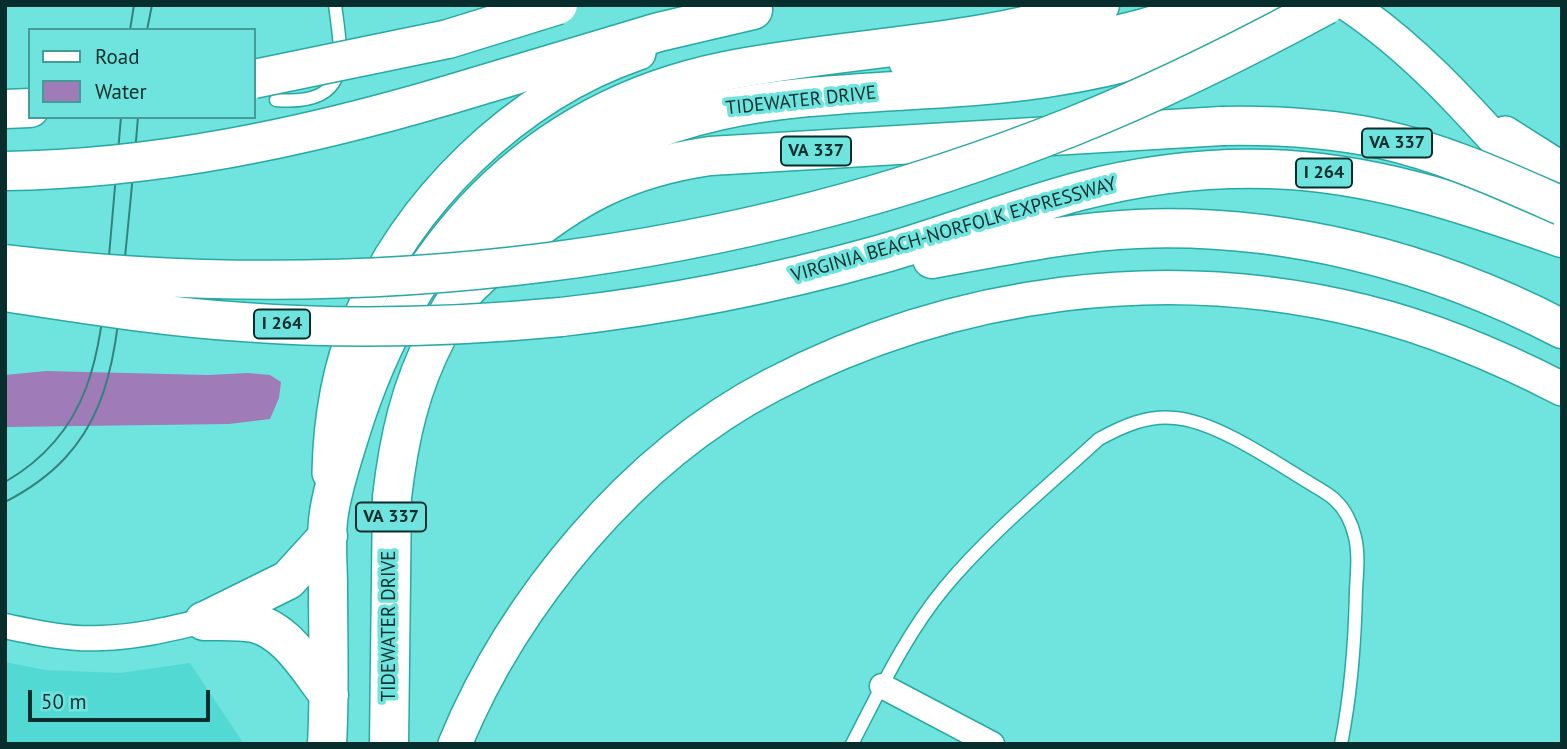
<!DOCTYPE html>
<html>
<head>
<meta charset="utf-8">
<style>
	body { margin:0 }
	#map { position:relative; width:1567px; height:749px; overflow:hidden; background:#6fe4de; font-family:"PT Sans",sans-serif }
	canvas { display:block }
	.frame { position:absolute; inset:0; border:7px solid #072e2d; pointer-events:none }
	.legend { position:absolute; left:28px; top:28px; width:228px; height:91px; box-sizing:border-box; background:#6fe4de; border:2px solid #459b97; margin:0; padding:9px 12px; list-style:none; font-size:21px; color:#072e2d }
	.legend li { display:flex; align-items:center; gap:14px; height:35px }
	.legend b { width:35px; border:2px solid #459b97 }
	.scale { position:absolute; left:28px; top:690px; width:182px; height:32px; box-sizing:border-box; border:4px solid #072e2d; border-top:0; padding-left:9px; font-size:21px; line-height:24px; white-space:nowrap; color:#072e2d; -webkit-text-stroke:5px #6fe4de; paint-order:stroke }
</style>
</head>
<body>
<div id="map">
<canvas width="1567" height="749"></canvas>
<div class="frame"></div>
<ul class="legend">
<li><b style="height:9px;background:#fff"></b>Road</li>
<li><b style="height:19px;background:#9f7bb7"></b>Water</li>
</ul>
<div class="scale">50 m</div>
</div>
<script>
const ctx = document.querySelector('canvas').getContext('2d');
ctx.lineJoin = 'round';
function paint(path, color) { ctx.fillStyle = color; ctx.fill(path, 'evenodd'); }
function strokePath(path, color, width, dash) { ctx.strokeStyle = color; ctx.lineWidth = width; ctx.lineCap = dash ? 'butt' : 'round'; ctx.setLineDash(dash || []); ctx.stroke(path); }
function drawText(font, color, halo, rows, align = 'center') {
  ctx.font = font + ' "PT Sans",sans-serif'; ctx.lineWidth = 7; ctx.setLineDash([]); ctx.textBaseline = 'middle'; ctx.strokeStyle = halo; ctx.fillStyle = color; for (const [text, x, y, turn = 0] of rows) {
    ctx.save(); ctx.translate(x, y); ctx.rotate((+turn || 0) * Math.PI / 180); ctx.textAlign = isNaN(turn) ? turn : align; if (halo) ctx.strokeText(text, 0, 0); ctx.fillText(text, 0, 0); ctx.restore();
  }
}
const built = new Path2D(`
	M 5,662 L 45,670 L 120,673 L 190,663 L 244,744 L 5,744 Z`);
const water = new Path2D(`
	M 46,371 L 208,375 L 248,373 L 270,375 L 281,382 L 279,398 L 270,419 L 229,424 L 5,427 L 5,375 Z`);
const lane = new Path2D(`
	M 276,100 C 351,106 343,62 335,5
	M 852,744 C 880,690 906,634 945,587 C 990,533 1047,487 1099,439 C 1123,426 1147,415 1175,418 C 1215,421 1273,461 1308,482 C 1317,488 1328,493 1335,500 C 1345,509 1352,524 1355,537 C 1359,554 1357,572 1356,590 C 1355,641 1351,694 1341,744`);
const street = new Path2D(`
	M 5,626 C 37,633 70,640 102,638 C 137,637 170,629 204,621
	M 882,686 L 992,744`);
const secondary = new Path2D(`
	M 1349,5 C 1428,58 1486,131 1550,200
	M 1505,133 L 1562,169
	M 329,473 C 330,422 338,370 358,322 C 407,201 516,95 639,53
	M 455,744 C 514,601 633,457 772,385 C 954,290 1167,262 1366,312 C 1434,329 1500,357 1562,389`);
const primary = new Path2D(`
	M 908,61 C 945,58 983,57 1020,53 C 1087,44 1154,28 1218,5
	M 473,270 C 492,239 520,212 549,189 C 695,72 874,104 1046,78 C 1128,66 1209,41 1283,5`);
const highway = new Path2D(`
	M 445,96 L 659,32 L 753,10
	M 5,109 L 30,108
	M 932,259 C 1000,247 1068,232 1137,229 C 1284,223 1432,261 1562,329
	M 561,317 C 669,305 774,284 878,255 C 946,236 1012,209 1080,191 C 1142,175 1206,167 1269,169 C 1372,172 1466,204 1562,238
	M 209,619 L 288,580 L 328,536
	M 204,621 C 221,621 238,620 254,623 C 288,631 309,670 329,695
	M 327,744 C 330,692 328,640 328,588 C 328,563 325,536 329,513 C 333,486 342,460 350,434 C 407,249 530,111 725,71 C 849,46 978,47 1100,5
	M 389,744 L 392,497 C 399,438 410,387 438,334 C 444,323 448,310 456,301 C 471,282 492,265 510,250 C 574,196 627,168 710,156 L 1222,126`);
const tram = new Path2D(`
	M 130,30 L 134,5
	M 147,30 L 152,5
	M 5,482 C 95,430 100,349 109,256 C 113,210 117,163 121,117
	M 5,502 C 108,449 114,370 124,267 C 129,217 134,167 138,117`);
const highwayBridge = new Path2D(`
	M 254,79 L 448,39 L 558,5
	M 1222,126 C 1275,125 1329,128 1381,139 C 1444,153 1503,180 1562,206
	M 5,171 C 155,169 302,138 445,96
	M 5,264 C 367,307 733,262 1071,127 C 1159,92 1243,50 1326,5
	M 5,292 C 84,304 163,317 243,322 C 349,330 455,327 561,317`);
const shields = [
	[1397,143,70],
	[816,151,70],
	[1324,173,56],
	[282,324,56],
	[391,517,70]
];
const shieldNames = [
	["VA 337",1397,143],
	["VA 337",816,151],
	["I 264",1324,173],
	["I 264",282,324],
	["VA 337",391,517]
];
const streetNames = [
	["TIDEWATER DRIVE",801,101,-6],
	["VIRGINIA BEACH-NORFOLK EXPRESSWAY",954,230,-16],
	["TIDEWATER DRIVE",390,626,-90]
];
paint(built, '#53d9d3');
paint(water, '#9f7bb7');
strokePath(lane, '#28a9a4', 15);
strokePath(street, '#28a9a4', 27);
strokePath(secondary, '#28a9a4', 36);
strokePath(primary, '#28a9a4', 41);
strokePath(highway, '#28a9a4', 41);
strokePath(lane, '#fff', 12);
strokePath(street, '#fff', 24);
strokePath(secondary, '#fff', 33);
strokePath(primary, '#fff', 38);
strokePath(highway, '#fff', 38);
strokePath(tram, '#36817d', 2);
strokePath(highwayBridge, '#28a9a4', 41, []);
strokePath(highwayBridge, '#fff', 38);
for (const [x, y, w] of shields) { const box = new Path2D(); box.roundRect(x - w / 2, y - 14.5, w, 29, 5); ctx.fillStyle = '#6fe4de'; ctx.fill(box); strokePath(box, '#072e2d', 2); }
drawText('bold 18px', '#072e2d', null, shieldNames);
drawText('19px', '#072e2d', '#6fe4de', streetNames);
</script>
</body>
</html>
